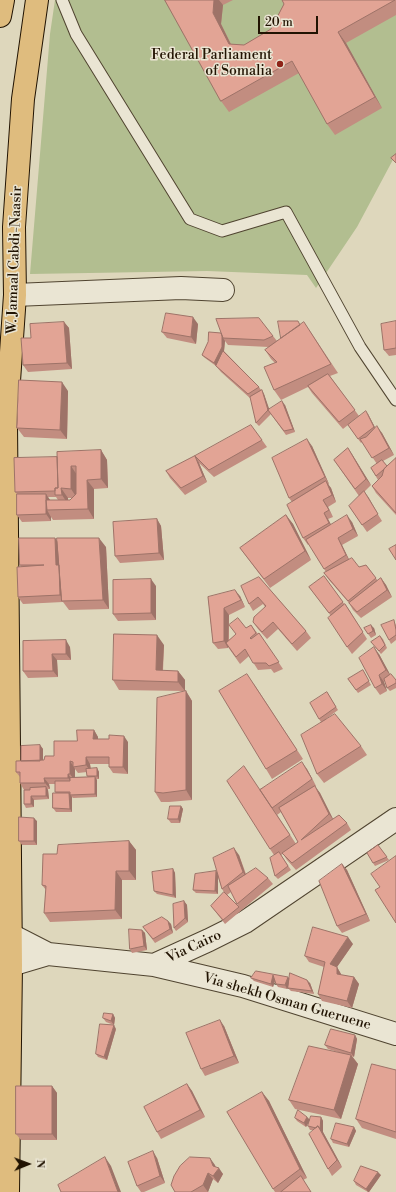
<!DOCTYPE html>
<html>
<head>
<meta charset="utf-8">
<style>
	body { margin:0 }
	#map { position:relative; width:396px; height:1192px; overflow:hidden; background:#ded7bc; font-family:"Libre Bodoni",serif }
	canvas { display:block }
	.north { position:absolute; left:8px; top:1144px; width:40px; height:40px; -webkit-text-stroke:3px #eae5d3; paint-order:stroke; rotate:89deg; font-size:11px; font-weight:700; line-height:16px; text-align:center; color:#211302 }
	.north::after { content:''; display:block; margin:auto; width:14px; height:18px; background:#211302; clip-path:polygon(50% 0,100% 100%,50% 72%,0 100%) }
	.scale { position:absolute; left:258px; top:16px; width:60px; height:18px; box-sizing:border-box; border:2px solid #211302; border-top:0; padding-left:5px; font-size:12px; line-height:14px; white-space:nowrap; color:#211302; -webkit-text-stroke:3px #eae5d3; paint-order:stroke }
</style>
</head>
<body>
<div id="map">
<canvas width="396" height="1192"></canvas>
<div class="north">N</div>
<div class="scale">20 m</div>
</div>
<script>
const ctx = document.querySelector('canvas').getContext('2d');
ctx.lineJoin = 'round';
function paint(path, color) { ctx.fillStyle = color; ctx.fill(path, 'evenodd'); }
function strokePath(path, color, width, dash) { ctx.strokeStyle = color; ctx.lineWidth = width; ctx.lineCap = dash ? 'butt' : 'round'; ctx.setLineDash(dash || []); ctx.stroke(path); }
function drawText(font, color, halo, rows, align = 'center') {
  ctx.font = font + ' "Libre Bodoni",serif'; ctx.lineWidth = 3; ctx.setLineDash([]); ctx.textBaseline = 'middle'; ctx.strokeStyle = halo; ctx.fillStyle = color; for (const [text, x, y, turn = 0] of rows) {
    ctx.save(); ctx.translate(x, y); ctx.rotate((+turn || 0) * Math.PI / 180); ctx.textAlign = isNaN(turn) ? turn : align; if (halo) ctx.strokeText(text, 0, 0); ctx.fillText(text, 0, 0); ctx.restore();
  }
}
const green = new Path2D(`
	M 55,0 L 396,0 L 396,154 L 357,227 L 316,288 L 307,275 L 207,271 L 30,274 L 50,34 Z`);
const lane = new Path2D(`
	M 62,0 L 76,34 L 190,219 L 222,231 L 286,212 L 360,347 L 396,400`);
const street = new Path2D(`
	M 15,295 L 181,288 L 223,290
	M 0,935 L 9,934 L 48,954
	M 0,965 L 11,965 L 48,954 L 154,965 L 209,940 L 245,922 L 396,819
	M 154,965 L 243,986 L 396,1034`);
const highway = new Path2D(`
	M 0,16 L 3,0
	M 8,1192 L 11,965 L 6,424 L 15,295 L 14,227 L 23,99 L 37,0`);
const wall = new Path2D(`
	M 165,0 L 233,0 L 223,5 L 221,24 L 231,44 L 244,45 L 271,29 L 284,4 L 282,0 L 396,0 L 396,15 L 346,43 L 382,108 L 335,135 L 327,124 L 299,73 L 229,112 L 221,101 Z
	M 396,321 L 396,355 L 389,356 L 384,350 Z
	M 64,322 L 69,328 L 72,369 L 28,372 L 23,365 L 31,338 Z
	M 198,324 L 196,344 L 167,338 L 162,332 Z
	M 301,324 L 310,331 L 338,373 L 330,376 L 359,416 L 343,429 L 312,393 L 308,387 L 281,400 L 274,390 L 275,363 L 271,359 L 265,350 L 269,347 L 228,345 L 225,341 L 224,351 L 259,387 L 264,394 L 269,410 L 285,405 L 295,432 L 286,435 L 271,414 L 259,426 L 256,423 L 251,399 L 221,372 L 216,366 L 205,358 L 202,355 L 221,333 L 273,336 L 277,341 Z
	M 68,391 L 67,439 L 24,437 L 17,428 Z
	M 368,414 L 375,428 L 382,433 L 394,455 L 383,461 L 387,466 L 396,458 L 396,515 L 376,493 L 372,486 L 378,480 L 371,468 L 377,464 L 362,442 L 361,443 L 348,425 Z
	M 262,440 L 267,447 L 214,477 L 199,463 L 207,482 L 185,495 L 170,478 L 166,471 L 195,456 Z
	M 312,446 L 329,484 L 328,485 L 331,488 L 336,502 L 328,507 L 333,517 L 328,519 L 331,525 L 352,522 L 358,536 L 342,545 L 349,559 L 359,567 L 366,565 L 378,581 L 381,578 L 386,585 L 392,597 L 361,618 L 353,610 L 349,603 L 329,580 L 324,573 L 326,572 L 309,544 L 308,545 L 303,538 L 292,502 L 289,498 Z
	M 348,448 L 371,485 L 364,492 L 382,521 L 367,532 L 349,506 L 359,496 L 334,460 Z
	M 101,450 L 107,460 L 108,488 L 94,489 L 94,519 L 53,520 L 51,517 L 51,521 L 22,522 L 17,515 L 17,494 L 15,492 L 57,457 ZM 48,497 L 56,497 L 58,500 L 50,500 ZM 68,498 L 72,498 L 70,500 L 68,500 Z
	M 286,515 L 293,524 L 311,560 L 270,588 L 240,548 Z
	M 157,519 L 161,526 L 164,560 L 120,563 L 115,556 Z
	M 55,538 L 57,541 L 106,547 L 109,609 L 69,610 L 63,602 L 23,604 L 18,597 L 21,567 L 20,565 Z
	M 324,576 L 345,605 L 345,604 L 350,611 L 367,639 L 352,654 L 347,647 L 331,616 L 309,587 Z
	M 259,577 L 306,631 L 311,638 L 297,651 L 278,629 L 267,639 L 258,629 L 253,622 L 265,607 L 263,604 L 253,611 L 249,604 Z
	M 156,586 L 156,620 L 118,621 L 113,614 Z
	M 240,596 L 245,607 L 229,615 L 229,640 L 251,625 L 258,634 L 259,633 L 283,669 L 274,673 L 271,669 L 258,670 L 249,656 L 240,664 L 228,647 L 228,648 L 218,649 L 213,643 L 208,597 Z
	M 396,623 L 396,640 L 391,644 L 389,640 Z
	M 364,628 L 374,628 L 376,635 L 371,638 Z
	M 380,636 L 383,639 L 387,648 L 381,654 L 371,642 Z
	M 23,641 L 70,647 L 71,660 L 57,660 L 58,677 L 28,678 L 23,671 Z
	M 164,645 L 163,671 L 178,671 L 185,680 L 185,691 L 119,690 L 113,680 Z
	M 379,654 L 390,675 L 396,680 L 396,688 L 390,691 L 387,688 L 385,681 L 384,682 L 387,691 L 380,695 L 375,688 Z
	M 363,670 L 371,685 L 358,693 L 348,679 Z
	M 254,684 L 303,759 L 272,779 L 266,769 Z
	M 186,691 L 192,701 L 192,800 L 169,802 L 161,802 L 155,792 Z
	M 327,692 L 338,710 L 326,719 L 361,746 L 367,755 L 324,783 L 317,774 L 321,722 L 319,719 Z
	M 94,730 L 98,737 L 98,739 L 128,742 L 128,774 L 113,773 L 109,767 L 109,764 L 90,764 L 91,769 L 97,768 L 99,772 L 99,779 L 96,779 L 97,780 L 97,797 L 73,798 L 72,797 L 72,812 L 56,812 L 53,808 L 56,793 L 55,792 L 55,784 L 49,784 L 50,789 L 48,789 L 48,790 L 49,799 L 34,800 L 34,807 L 26,808 L 24,804 L 30,790 L 24,790 L 20,783 L 20,777 L 16,772 L 21,761 L 40,745 L 43,749 L 43,761 L 44,760 L 54,756 ZM 75,769 L 78,773 L 87,772 L 87,776 L 88,777 L 75,777 Z
	M 307,769 L 316,786 L 315,787 L 320,793 L 333,819 L 347,823 L 351,830 L 296,870 L 287,860 L 283,854 L 281,855 L 291,870 L 278,879 L 275,876 L 274,855 L 270,849 L 260,789 ZM 274,810 L 277,815 L 281,812 L 298,842 L 296,844 Z
	M 181,806 L 183,809 L 180,823 L 171,823 L 168,819 Z
	M 37,821 L 37,845 L 22,845 L 19,841 Z
	M 129,841 L 136,850 L 136,880 L 122,880 L 122,919 L 50,922 L 44,913 L 46,890 L 42,885 L 57,854 Z
	M 378,845 L 389,860 L 375,866 L 373,863 Z
	M 239,855 L 246,874 L 268,878 L 273,884 L 225,924 L 211,906 L 224,892 L 222,889 L 218,877 L 218,894 L 196,893 L 193,890 L 216,871 L 217,872 ZM 231,892 L 237,904 L 239,907 L 227,895 Z
	M 342,864 L 347,870 L 370,921 L 342,933 L 337,926 Z
	M 173,869 L 175,873 L 176,898 L 157,894 L 154,891 Z
	M 184,901 L 187,905 L 188,922 L 176,931 L 174,928 Z
	M 168,921 L 171,924 L 173,933 L 155,943 L 143,927 Z
	M 142,930 L 145,933 L 147,950 L 132,953 L 130,949 Z
	M 353,944 L 337,967 L 341,974 L 341,975 L 354,977 L 359,984 L 352,1008 L 322,1001 L 318,994 L 324,967 L 309,962 L 305,956 Z
	M 251,978 L 289,978 L 310,983 L 314,994 L 291,991 L 288,988 L 289,986 L 287,989 L 278,987 L 276,984 L 275,981 L 273,987 L 254,981 Z
	M 113,1014 L 115,1018 L 114,1025 L 106,1022 L 103,1018 Z
	M 224,1026 L 239,1063 L 205,1076 L 201,1069 Z
	M 116,1029 L 107,1060 L 98,1057 L 96,1054 Z
	M 355,1035 L 357,1039 L 354,1057 L 352,1056 L 358,1064 L 341,1119 L 295,1109 L 289,1100 L 341,1053 L 328,1049 L 325,1045 Z
	M 396,1070 L 396,1139 L 362,1128 L 356,1119 Z
	M 187,1084 L 192,1091 L 205,1117 L 161,1139 L 157,1132 Z
	M 52,1086 L 57,1093 L 57,1140 L 21,1140 L 16,1134 Z
	M 262,1092 L 269,1101 L 307,1178 L 303,1180 L 311,1192 L 275,1192 L 273,1189 Z
	M 307,1117 L 310,1120 L 306,1127 L 297,1121 L 295,1118 Z
	M 321,1117 L 323,1121 L 323,1132 L 342,1167 L 332,1176 L 328,1169 L 313,1130 L 310,1130 L 308,1126 Z
	M 354,1127 L 356,1131 L 349,1147 L 333,1143 L 331,1139 Z
	M 157,1158 L 165,1183 L 144,1192 L 141,1192 L 137,1186 Z
	M 215,1165 L 215,1167 L 223,1174 L 218,1183 L 213,1179 L 208,1192 L 175,1192 Z
	M 381,1175 L 369,1192 L 368,1192 L 356,1185 L 354,1181 Z`);
const shadedWall = new Path2D(`
	M 214,0 L 219,0 L 223,5 L 221,24 L 236,55 L 229,44 L 213,13 Z
	M 338,32 L 346,43 L 382,108 L 375,97 Z
	M 193,317 L 198,324 L 196,344 L 191,337 Z
	M 64,322 L 69,328 L 72,369 L 67,363 Z
	M 222,334 L 223,338 L 225,341 L 224,351 L 216,366 L 214,363 Z
	M 62,382 L 68,391 L 67,439 L 60,430 Z
	M 262,390 L 264,394 L 271,414 L 268,410 Z
	M 282,401 L 285,405 L 295,432 L 293,429 Z
	M 366,411 L 368,414 L 377,431 L 374,427 Z
	M 377,426 L 382,433 L 394,455 L 389,448 Z
	M 307,439 L 312,446 L 329,484 L 325,477 Z
	M 348,448 L 352,454 L 371,485 L 366,479 Z
	M 101,450 L 107,460 L 108,488 L 101,479 Z
	M 195,456 L 199,463 L 207,482 L 203,476 Z
	M 71,466 L 77,475 L 77,498 L 71,489 Z
	M 87,480 L 94,489 L 94,519 L 88,509 Z
	M 326,481 L 331,488 L 336,502 L 332,495 Z
	M 61,488 L 68,498 L 68,504 L 62,495 Z
	M 364,491 L 369,498 L 382,521 L 378,514 Z
	M 46,494 L 50,500 L 47,510 L 51,517 L 51,521 L 46,514 Z
	M 323,500 L 328,507 L 333,517 L 329,510 Z
	M 324,513 L 328,519 L 334,530 L 329,523 Z
	M 286,515 L 293,524 L 311,560 L 305,551 Z
	M 347,515 L 352,522 L 358,536 L 353,529 Z
	M 157,519 L 161,526 L 164,560 L 159,553 Z
	M 55,538 L 60,545 L 64,601 L 60,595 L 56,565 Z
	M 99,538 L 106,547 L 109,609 L 103,600 Z
	M 338,538 L 342,545 L 350,562 L 346,555 Z
	M 381,578 L 386,585 L 392,597 L 387,590 Z
	M 151,579 L 156,586 L 156,620 L 151,613 Z
	M 235,590 L 240,596 L 245,607 L 241,600 Z
	M 224,608 L 229,615 L 228,648 L 224,641 Z
	M 371,625 L 374,628 L 376,635 L 373,631 Z
	M 157,635 L 164,645 L 162,680 L 156,670 Z
	M 66,640 L 70,647 L 71,660 L 66,654 Z
	M 374,647 L 379,654 L 391,676 L 386,670 Z
	M 52,654 L 57,660 L 58,677 L 53,671 Z
	M 178,671 L 185,680 L 185,691 L 178,682 Z
	M 379,675 L 384,682 L 387,691 L 382,684 Z
	M 186,691 L 192,701 L 192,800 L 186,790 Z
	M 94,730 L 98,737 L 98,746 L 93,739 Z
	M 124,736 L 128,742 L 128,774 L 123,767 Z
	M 40,745 L 43,749 L 43,768 L 40,764 Z
	M 86,757 L 90,764 L 91,772 L 86,765 Z
	M 70,761 L 75,769 L 75,781 L 70,774 Z
	M 302,762 L 307,769 L 316,786 L 312,779 Z
	M 97,768 L 99,772 L 99,779 L 97,776 Z
	M 68,774 L 73,781 L 73,784 L 68,778 Z
	M 95,777 L 97,780 L 97,797 L 95,794 Z
	M 44,778 L 49,784 L 50,789 L 45,783 Z
	M 315,786 L 320,793 L 334,821 L 329,814 Z
	M 46,787 L 48,790 L 49,799 L 46,796 Z
	M 69,793 L 72,797 L 72,812 L 70,809 Z
	M 31,796 L 34,800 L 34,807 L 31,804 Z
	M 181,806 L 183,809 L 180,823 L 178,819 Z
	M 34,818 L 37,821 L 37,845 L 34,841 Z
	M 129,841 L 136,850 L 136,880 L 129,871 Z
	M 234,848 L 239,855 L 247,879 L 243,872 Z
	M 342,864 L 347,870 L 370,921 L 366,914 Z
	M 173,869 L 175,873 L 176,898 L 173,895 Z
	M 116,871 L 122,880 L 122,919 L 115,910 Z
	M 216,871 L 218,874 L 218,894 L 215,891 Z
	M 184,901 L 187,905 L 188,922 L 185,918 Z
	M 168,921 L 171,924 L 173,933 L 170,929 Z
	M 142,930 L 145,933 L 147,950 L 144,946 Z
	M 348,937 L 353,944 L 337,967 L 341,974 L 341,980 L 330,964 Z
	M 273,975 L 276,978 L 273,987 L 271,984 Z
	M 288,977 L 291,980 L 287,989 L 285,985 Z
	M 354,977 L 359,984 L 352,1008 L 347,1001 Z
	M 307,980 L 310,983 L 314,994 L 312,991 Z
	M 113,1014 L 115,1018 L 114,1025 L 111,1021 Z
	M 220,1020 L 224,1026 L 239,1063 L 234,1056 Z
	M 114,1025 L 116,1029 L 107,1060 L 104,1057 Z
	M 355,1035 L 357,1039 L 354,1057 L 351,1053 Z
	M 351,1055 L 358,1064 L 341,1119 L 334,1110 Z
	M 187,1084 L 192,1091 L 205,1117 L 200,1110 Z
	M 52,1086 L 57,1093 L 57,1140 L 52,1134 Z
	M 262,1092 L 269,1101 L 307,1178 L 300,1169 Z
	M 307,1117 L 310,1120 L 306,1127 L 304,1123 Z
	M 321,1117 L 323,1121 L 323,1132 L 342,1167 L 337,1160 L 318,1126 Z
	M 354,1127 L 356,1131 L 349,1147 L 347,1144 Z
	M 153,1151 L 157,1158 L 165,1183 L 160,1176 Z
	M 105,1157 L 111,1166 L 121,1192 L 118,1192 Z
	M 210,1158 L 215,1165 L 217,1171 L 219,1168 L 223,1174 L 218,1183 L 213,1176 L 213,1166 Z
	M 378,1172 L 381,1175 L 369,1192 L 368,1192 L 366,1189 Z
	M 208,1173 L 213,1179 L 208,1192 L 203,1185 Z`);
const building = new Path2D(`
	M 165,0 L 214,0 L 213,13 L 229,44 L 244,45 L 271,29 L 284,4 L 282,0 L 395,0 L 338,32 L 375,97 L 327,124 L 292,61 L 221,101 Z
	M 396,154 L 396,163 L 391,158 Z
	M 166,313 L 193,317 L 191,337 L 162,332 Z
	M 259,318 L 273,336 L 264,340 L 223,338 L 216,319 Z
	M 278,321 L 298,321 L 300,325 L 281,338 Z
	M 396,321 L 396,348 L 384,350 L 381,324 Z
	M 64,322 L 67,363 L 23,365 L 21,338 L 31,338 L 30,324 Z
	M 304,322 L 331,364 L 274,390 L 264,367 L 277,362 L 265,350 Z
	M 209,332 L 221,333 L 222,336 L 222,347 L 214,363 L 202,355 L 208,342 Z
	M 223,351 L 259,387 L 248,394 L 216,366 Z
	M 328,374 L 355,410 L 339,422 L 308,386 Z
	M 19,380 L 62,382 L 60,430 L 17,428 Z
	M 262,390 L 268,410 L 256,423 L 250,397 Z
	M 282,401 L 293,429 L 284,431 L 268,410 Z
	M 366,411 L 374,427 L 358,439 L 348,425 Z
	M 251,425 L 262,440 L 209,470 L 195,456 Z
	M 377,426 L 389,448 L 372,458 L 360,439 L 366,437 Z
	M 307,439 L 325,477 L 289,498 L 272,458 Z
	M 348,448 L 366,479 L 355,489 L 334,460 Z
	M 101,450 L 101,479 L 87,480 L 88,509 L 47,510 L 46,500 L 70,500 L 76,494 L 76,466 L 71,466 L 71,489 L 61,488 L 62,495 L 55,495 L 55,488 L 58,488 L 57,452 Z
	M 195,456 L 203,476 L 181,488 L 166,471 Z
	M 57,457 L 58,488 L 55,488 L 55,491 L 15,492 L 14,458 Z
	M 396,458 L 396,513 L 372,486 L 382,476 L 384,469 Z
	M 382,460 L 387,466 L 383,470 L 376,476 L 371,468 Z
	M 326,481 L 332,495 L 323,500 L 329,510 L 324,513 L 329,523 L 303,538 L 287,505 Z
	M 364,491 L 378,514 L 362,525 L 349,506 Z
	M 17,494 L 46,494 L 46,514 L 17,515 Z
	M 286,515 L 305,551 L 264,579 L 240,548 Z
	M 347,515 L 353,529 L 338,538 L 346,555 L 324,569 L 306,540 Z
	M 157,519 L 159,553 L 115,556 L 113,522 Z
	M 19,538 L 55,538 L 56,565 L 59,565 L 60,595 L 18,597 L 17,567 L 44,565 L 20,565 Z
	M 57,538 L 99,538 L 103,600 L 62,601 Z
	M 396,545 L 396,560 L 389,549 Z
	M 352,558 L 359,567 L 366,565 L 376,578 L 348,601 L 324,573 Z
	M 324,576 L 343,602 L 329,613 L 309,587 Z
	M 259,577 L 306,631 L 292,644 L 273,622 L 262,632 L 253,622 L 254,617 L 266,606 L 258,597 L 249,604 L 241,586 Z
	M 381,578 L 387,590 L 357,612 L 349,603 Z
	M 151,579 L 151,613 L 113,614 L 113,580 Z
	M 235,590 L 241,600 L 224,608 L 224,641 L 213,643 L 208,597 Z
	M 345,604 L 363,632 L 347,647 L 328,618 Z
	M 238,618 L 246,628 L 251,625 L 256,633 L 250,638 L 251,639 L 259,633 L 279,662 L 269,666 L 266,663 L 253,663 L 245,649 L 236,657 L 226,643 L 236,634 L 229,625 Z
	M 394,620 L 396,630 L 396,635 L 389,640 L 381,625 Z
	M 371,625 L 373,631 L 368,634 L 364,628 Z
	M 114,634 L 157,635 L 156,670 L 178,671 L 178,682 L 113,680 Z
	M 380,636 L 385,645 L 379,651 L 371,642 Z
	M 66,640 L 66,654 L 52,654 L 53,671 L 23,671 L 23,641 Z
	M 374,647 L 386,670 L 379,675 L 382,684 L 375,688 L 359,658 Z
	M 363,670 L 369,681 L 356,690 L 348,679 Z
	M 247,674 L 297,750 L 266,769 L 219,691 Z
	M 391,674 L 396,680 L 396,683 L 387,688 L 384,679 Z
	M 186,691 L 186,790 L 163,793 L 155,792 L 157,698 Z
	M 327,692 L 336,707 L 319,719 L 310,703 Z
	M 335,714 L 361,746 L 317,774 L 301,735 Z
	M 77,730 L 94,730 L 93,739 L 109,739 L 109,735 L 124,736 L 123,767 L 109,767 L 109,757 L 86,757 L 86,765 L 73,767 L 73,762 L 70,761 L 70,774 L 68,774 L 68,778 L 44,778 L 45,783 L 20,783 L 20,772 L 16,772 L 16,761 L 44,760 L 45,756 L 54,756 L 54,741 L 77,741 Z
	M 40,745 L 40,761 L 21,761 L 21,746 Z
	M 302,762 L 312,779 L 272,808 L 260,790 Z
	M 244,766 L 290,835 L 270,849 L 227,781 Z
	M 97,768 L 97,776 L 87,776 L 86,769 Z
	M 95,777 L 95,794 L 70,795 L 70,792 L 55,792 L 55,781 L 70,781 L 70,778 Z
	M 315,786 L 329,814 L 301,840 L 339,815 L 347,823 L 292,863 L 282,853 L 298,842 L 279,808 Z
	M 46,787 L 46,796 L 31,796 L 31,804 L 24,804 L 24,790 L 30,790 L 30,788 Z
	M 53,793 L 69,793 L 70,809 L 53,808 Z
	M 170,806 L 181,806 L 178,819 L 168,819 Z
	M 19,817 L 34,818 L 34,841 L 19,841 Z
	M 129,841 L 129,871 L 116,871 L 115,910 L 44,913 L 46,886 L 42,885 L 43,854 L 57,854 L 58,845 Z
	M 378,845 L 387,857 L 373,863 L 367,853 Z
	M 234,848 L 243,872 L 222,889 L 213,858 Z
	M 279,852 L 288,866 L 275,876 L 270,858 Z
	M 396,856 L 396,923 L 375,890 L 380,887 L 371,874 Z
	M 342,864 L 366,914 L 337,926 L 319,881 Z
	M 256,868 L 268,878 L 237,904 L 228,886 Z
	M 173,869 L 173,895 L 154,891 L 152,872 Z
	M 216,871 L 215,891 L 193,890 L 195,874 Z
	M 224,892 L 239,907 L 223,920 L 211,906 Z
	M 184,901 L 185,918 L 174,928 L 173,904 Z
	M 162,917 L 168,921 L 170,929 L 153,939 L 143,927 Z
	M 313,927 L 348,937 L 330,964 L 337,967 L 337,974 L 354,977 L 347,1001 L 318,994 L 325,962 L 305,956 Z
	M 129,929 L 142,930 L 144,946 L 130,949 Z
	M 256,971 L 288,977 L 285,985 L 276,984 L 273,975 L 271,984 L 251,978 Z
	M 290,973 L 307,980 L 312,991 L 288,988 Z
	M 104,1013 L 113,1014 L 111,1021 L 103,1018 Z
	M 220,1020 L 234,1056 L 201,1069 L 186,1033 Z
	M 100,1024 L 114,1025 L 104,1057 L 96,1054 Z
	M 331,1029 L 355,1035 L 351,1053 L 325,1045 Z
	M 309,1046 L 351,1055 L 334,1110 L 289,1100 Z
	M 372,1064 L 396,1070 L 396,1132 L 356,1119 Z
	M 187,1084 L 200,1110 L 157,1132 L 144,1107 Z
	M 16,1086 L 52,1086 L 52,1134 L 16,1134 Z
	M 262,1092 L 300,1169 L 273,1189 L 227,1112 Z
	M 298,1110 L 307,1117 L 304,1123 L 295,1118 Z
	M 311,1116 L 321,1117 L 320,1129 L 318,1126 L 316,1128 L 308,1126 Z
	M 336,1123 L 354,1127 L 347,1144 L 331,1139 Z
	M 318,1126 L 337,1160 L 328,1169 L 309,1134 Z
	M 153,1151 L 160,1176 L 137,1186 L 128,1162 Z
	M 105,1157 L 118,1192 L 61,1192 L 58,1185 Z
	M 190,1157 L 210,1158 L 213,1166 L 219,1168 L 213,1176 L 208,1173 L 203,1185 L 191,1192 L 175,1192 L 171,1185 L 174,1176 L 180,1166 Z
	M 361,1166 L 378,1172 L 366,1189 L 354,1181 Z
	M 301,1176 L 311,1192 L 281,1192 Z`);
const markers = [
	[280,64,4,"#8f2418"]
];
const poiNames = [
	["Federal Parliament",272,56],
	["of Somalia",272,72]
];
const streetNames = [
	["W. Jamaal Cabdi-Naasir",15,260,-88],
	["Via Cairo",194,947,-25],
	["Via shekh Osman Gueruene",287,1002,16]
];
paint(green, '#b2be90');
strokePath(lane, '#504430', 13);
strokePath(street, '#504430', 24);
strokePath(highway, '#211302', 24);
strokePath(lane, '#eae5d3', 11);
strokePath(street, '#eae5d3', 22);
strokePath(highway, '#dfbc7e', 22);
paint(wall, '#c28d80');
paint(shadedWall, '#9e7368');
paint(building, '#e2a495');
strokePath(building, '#9e7368', 1);
for (const [x, y, r, color] of markers) { const dot = new Path2D(); dot.arc(x, y, r, 0, 2 * Math.PI); ctx.fillStyle = color; ctx.fill(dot); strokePath(dot, '#eae5d3', 1.5); }
drawText('14px', '#211302', '#eae5d3', poiNames, 'right');
drawText('14px', '#211302', '#eae5d3', streetNames);
</script>
</body>
</html>
